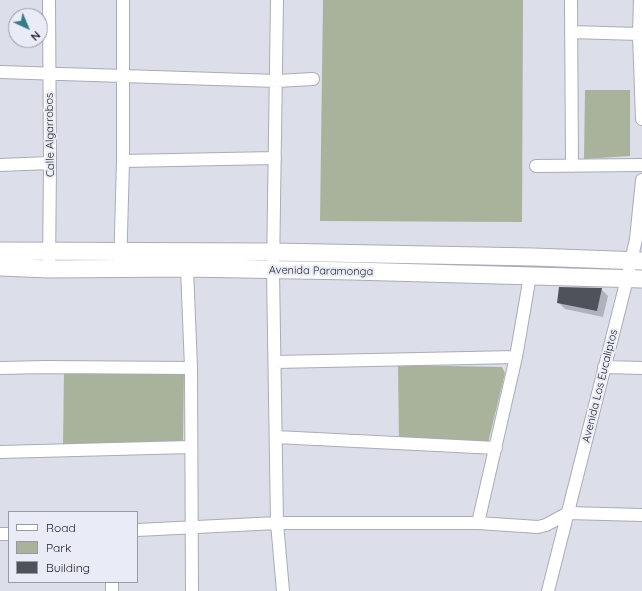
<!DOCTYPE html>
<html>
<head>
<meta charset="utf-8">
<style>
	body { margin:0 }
	#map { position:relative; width:642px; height:591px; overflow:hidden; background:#dcdfea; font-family:Quicksand,sans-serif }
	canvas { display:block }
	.legend { position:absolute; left:8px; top:511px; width:130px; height:72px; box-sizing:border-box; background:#e9ecf7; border:1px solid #979aa2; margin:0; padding:5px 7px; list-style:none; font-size:12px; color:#1d1e22 }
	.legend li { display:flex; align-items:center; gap:8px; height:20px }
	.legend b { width:20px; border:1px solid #979aa2 }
	.north { position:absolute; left:8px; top:8px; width:40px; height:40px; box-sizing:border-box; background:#e9ecf7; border:1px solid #979aa2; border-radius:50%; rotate:136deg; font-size:11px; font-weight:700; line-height:16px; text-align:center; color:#1d1e22 }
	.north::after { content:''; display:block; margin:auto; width:14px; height:18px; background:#347b85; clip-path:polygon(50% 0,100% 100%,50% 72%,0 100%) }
</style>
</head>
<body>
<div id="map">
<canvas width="642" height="591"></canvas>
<ul class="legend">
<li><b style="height:5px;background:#fff"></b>Road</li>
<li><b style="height:11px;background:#a9b29b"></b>Park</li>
<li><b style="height:11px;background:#50525b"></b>Building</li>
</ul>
<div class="north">N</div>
</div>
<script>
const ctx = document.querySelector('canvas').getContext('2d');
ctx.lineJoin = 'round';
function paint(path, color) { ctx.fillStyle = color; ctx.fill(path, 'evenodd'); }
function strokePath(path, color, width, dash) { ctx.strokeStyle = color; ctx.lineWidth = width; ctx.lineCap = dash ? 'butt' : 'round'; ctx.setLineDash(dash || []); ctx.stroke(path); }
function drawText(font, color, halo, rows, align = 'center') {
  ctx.font = font + ' Quicksand,sans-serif'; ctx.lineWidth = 4; ctx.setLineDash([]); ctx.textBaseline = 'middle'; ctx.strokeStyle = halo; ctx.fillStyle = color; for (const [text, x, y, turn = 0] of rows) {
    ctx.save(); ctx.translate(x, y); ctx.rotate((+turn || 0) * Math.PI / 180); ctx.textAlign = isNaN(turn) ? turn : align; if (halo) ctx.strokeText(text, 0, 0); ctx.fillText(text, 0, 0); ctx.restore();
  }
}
const green = new Path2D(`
	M 323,0 L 523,0 L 522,222 L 320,221 Z
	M 585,90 L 630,90 L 630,156 L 584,159 Z
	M 398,365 L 502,367 L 505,373 L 488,443 L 399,442 Z
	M 184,371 L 183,442 L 63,446 L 64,372 Z`);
const shadow = new Path2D(`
	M 601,289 L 608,296 L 603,317 L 565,309 L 558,302 Z`);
const building = new Path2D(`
	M 559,287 L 602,288 L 597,311 L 557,303 Z`);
const street = new Path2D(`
	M 49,0 L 50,163 L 49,269
	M 277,0 L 273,271 L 277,523 L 283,591
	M 571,0 L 572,166
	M 640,0 L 639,34 L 642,119
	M 571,32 L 639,34
	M 0,72 L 277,81 L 313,79
	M 123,161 L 275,158
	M 0,165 L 50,163
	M 536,166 L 642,165
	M 187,268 L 191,368 L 192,591
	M 120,270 L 123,161 L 123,0
	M 275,362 L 516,357
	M 604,367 L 642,368
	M 0,368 L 46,367 L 191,368
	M 276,437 L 496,448
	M 0,452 L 191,447
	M 478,523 L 516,357 L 530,276
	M 137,530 L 277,523 L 478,523 L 538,527 L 546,525 L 568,513 L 642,515
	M 0,534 L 9,534
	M 112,591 L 112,582
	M 548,591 L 627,279 L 636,239 L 642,180`);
const secondary = new Path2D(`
	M 0,251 L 273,252 L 533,257 L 642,261
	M 0,267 L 49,269 L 187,268 L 352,271 L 642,279`);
const streetNames = [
	["Calle Algarrobos",50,135,-91],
	["Avenida Paramonga",321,271,1],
	["Avenida Los Eucaliptos",600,386,-76]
];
paint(green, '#a9b29b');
paint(shadow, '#0003');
paint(building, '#50525b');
strokePath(street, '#a9acb6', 14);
strokePath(secondary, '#a9acb6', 19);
strokePath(street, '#fff', 12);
strokePath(secondary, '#fff', 17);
drawText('11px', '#1d1e22', '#e9ecf7', streetNames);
</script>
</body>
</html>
